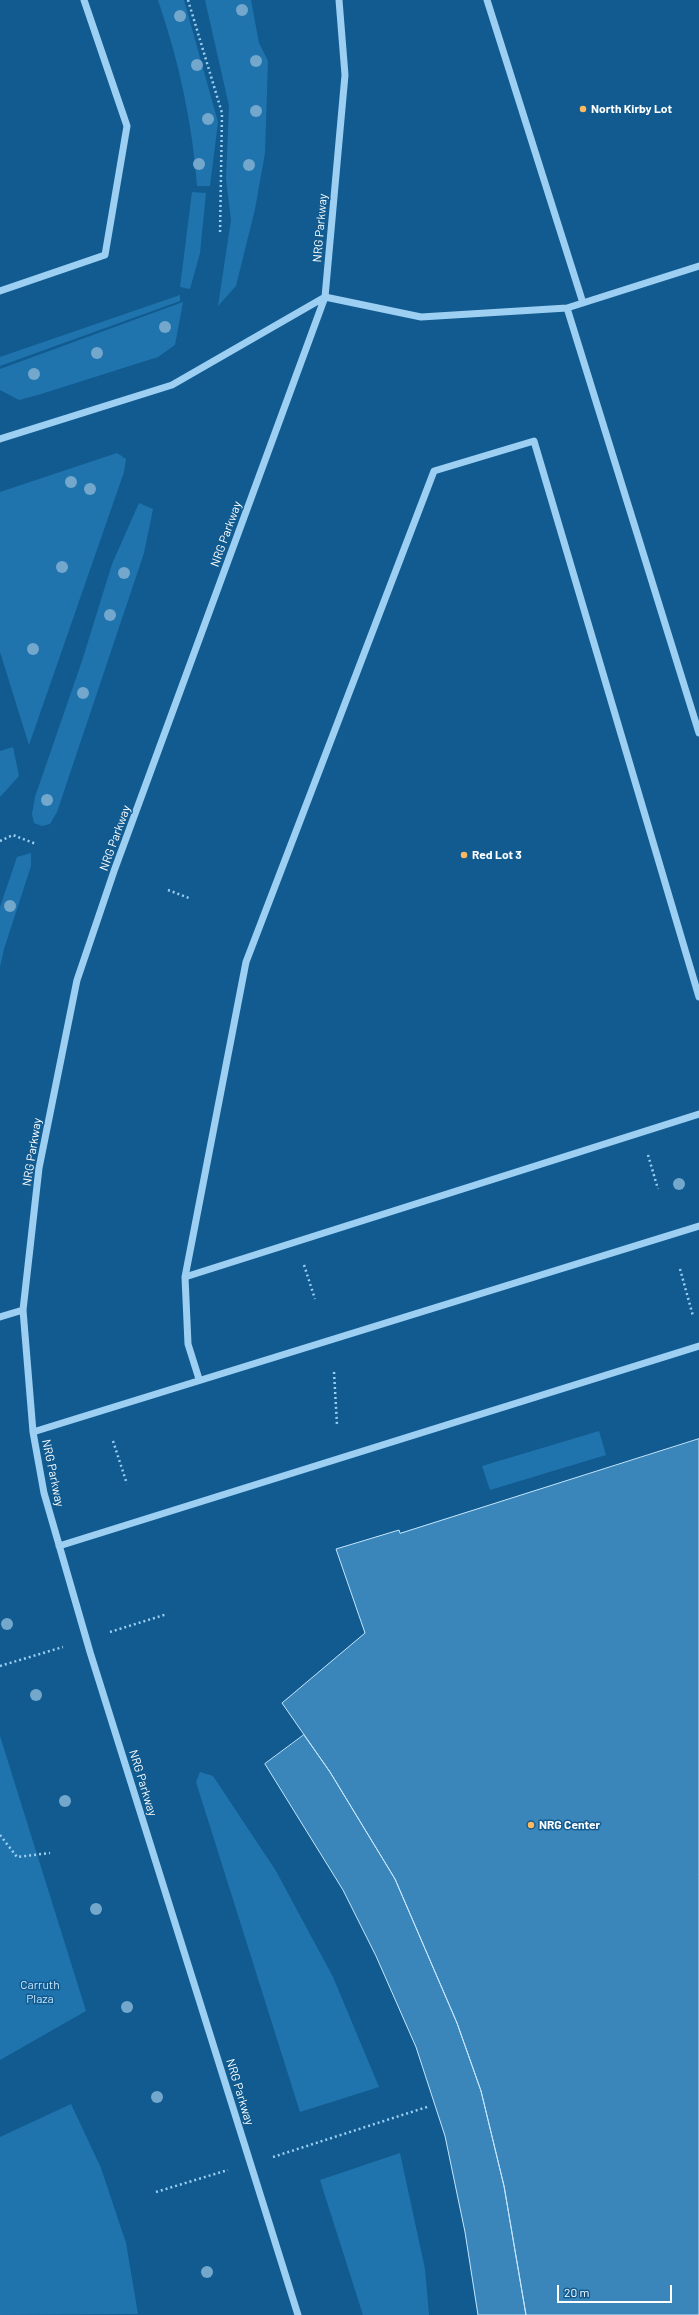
<!DOCTYPE html>
<html>
<head>
<meta charset="utf-8">
<style>
	body { margin:0 }
	#map { position:relative; width:699px; height:2315px; overflow:hidden; background:#115b90; font-family:Barlow,sans-serif }
	canvas { display:block }
	.scale { position:absolute; left:557px; top:2285px; width:115px; height:18px; box-sizing:border-box; border:2px solid #fff; border-top:0; padding-left:5px; font-size:12px; line-height:14px; white-space:nowrap; color:#fff; -webkit-text-stroke:3px #115b90; paint-order:stroke }
</style>
</head>
<body>
<div id="map">
<canvas width="699" height="2315"></canvas>
<div class="scale">20 m</div>
</div>
<script>
const ctx = document.querySelector('canvas').getContext('2d');
ctx.lineJoin = 'round';
function paint(path, color) { ctx.fillStyle = color; ctx.fill(path, 'evenodd'); }
function strokePath(path, color, width, dash) { ctx.strokeStyle = color; ctx.lineWidth = width; ctx.lineCap = dash ? 'butt' : 'round'; ctx.setLineDash(dash || []); ctx.stroke(path); }
function drawText(font, color, halo, rows, align = 'center') {
  ctx.font = font + ' Barlow,sans-serif'; ctx.lineWidth = 3; ctx.setLineDash([]); ctx.textBaseline = 'middle'; ctx.strokeStyle = halo; ctx.fillStyle = color; for (const [text, x, y, turn = 0] of rows) {
    ctx.save(); ctx.translate(x, y); ctx.rotate((+turn || 0) * Math.PI / 180); ctx.textAlign = isNaN(turn) ? turn : align; if (halo) ctx.strokeText(text, 0, 0); ctx.fillText(text, 0, 0); ctx.restore();
  }
}
const green = new Path2D(`
	M 158,0 L 184,0 L 218,122 L 210,186 L 197,186 C 192,121 179,62 158,0 Z
	M 205,0 L 251,0 L 259,43 L 268,61 L 265,153 L 255,209 L 236,286 L 218,306 L 231,220 L 226,179 L 229,106 Z
	M 192,192 L 206,193 L 200,253 L 190,289 L 180,287 Z
	M 180,295 L 180,301 L 0,366 L 0,357 Z
	M 183,302 L 175,345 L 158,357 L 41,394 L 19,400 L 0,390 L 0,369 Z
	M 117,453 L 126,459 L 124,472 L 29,745 L 0,652 L 0,492 Z
	M 139,503 L 153,509 L 144,553 L 57,812 L 50,824 L 42,826 L 34,823 L 32,814 L 35,797 L 83,658 L 112,564 Z
	M 13,747 L 19,776 L 0,797 L 0,751 Z
	M 31,853 L 31,866 L 4,949 L 0,967 L 0,907 L 17,857 Z
	M 599,1431 L 606,1455 L 490,1490 L 482,1466 Z
	M 0,1736 L 86,2011 L 0,2060 Z
	M 200,1772 L 213,1776 L 276,1871 L 333,1977 L 379,2087 L 300,2112 L 196,1782 Z
	M 71,2104 L 101,2168 L 126,2243 L 138,2314 L 0,2315 L 0,2137 Z
	M 400,2153 L 425,2269 L 429,2315 L 363,2315 L 320,2180 Z`);
const building = new Path2D(`
	M 699,1439 L 699,2315 L 526,2315 L 504,2186 L 481,2091 L 457,2023 L 395,1879 L 330,1772 L 282,1703 L 365,1633 L 336,1549 L 399,1530 L 400,1533 Z
	M 304,1735 L 330,1772 L 395,1879 L 457,2023 L 481,2091 L 504,2186 L 526,2315 L 478,2315 L 465,2232 L 445,2136 L 416,2047 L 376,1956 L 343,1890 L 265,1764 Z`);
const path = new Path2D(`
	M 188,0 L 222,113 L 220,235
	M 0,841 L 13,835 L 36,844
	M 168,890 L 189,898
	M 648,1155 L 658,1189
	M 304,1265 L 315,1299
	M 680,1269 L 693,1316
	M 334,1372 L 337,1425
	M 113,1441 L 127,1484
	M 110,1632 L 167,1614
	M 0,1666 L 63,1647
	M 0,1835 L 17,1857 L 50,1853
	M 273,2157 L 430,2106
	M 156,2192 L 228,2170`);
const minor = new Path2D(`
	M 487,0 L 583,303
	M 0,291 L 105,255 L 127,126 L 84,0
	M 567,308 L 699,733
	M 0,439 L 172,385 L 325,297 L 421,317 L 567,308 L 699,266
	M 185,1277 L 699,1114
	M 0,1317 L 23,1310
	M 199,1379 L 188,1344 L 185,1277 L 246,962 L 434,471 L 534,441 L 699,997
	M 33,1432 L 699,1226
	M 59,1546 L 699,1346
	M 298,2315 L 90,1652 L 44,1493 L 33,1432 L 23,1310 L 39,1168 L 77,980 L 114,871 L 325,297 L 345,75 L 339,0`);
const trees = [
	[242,10],
	[180,16],
	[256,61],
	[197,65],
	[256,111],
	[208,119],
	[199,164],
	[249,165],
	[165,327],
	[97,353],
	[34,374],
	[71,482],
	[90,489],
	[62,567],
	[124,573],
	[110,615],
	[33,649],
	[83,693],
	[47,800],
	[10,906],
	[679,1184],
	[7,1624],
	[36,1695],
	[65,1801],
	[96,1909],
	[127,2007],
	[157,2097],
	[207,2272]
];
const markers = [
	[583,109,4,"#ffb95e"],
	[464,855,4,"#ffb95e"],
	[531,1825,4,"#ffb95e"]
];
const poiNames = [
	["North Kirby Lot",591,109],
	["Red Lot 3",472,855],
	["NRG Center",539,1825]
];
const streetNames = [
	["NRG Parkway",320,228,-85],
	["NRG Parkway",226,534,-70],
	["NRG Parkway",115,838,-70],
	["NRG Parkway",32,1152,-81],
	["NRG Parkway",53,1473,78],
	["NRG Parkway",143,1783,73],
	["NRG Parkway",240,2092,73]
];
const parkNames = [
	["Carruth",40,1985],
	["Plaza",40,1999]
];
paint(green, '#2074ae');
paint(building, '#3a85b9');
strokePath(building, '#c4e6fd', 1);
strokePath(path, '#9ccff2', 2.5, [2, 3]);
strokePath(minor, '#9ccff2', 7);
ctx.fillStyle = '#73a7cc';
for (const [x, y] of trees) { ctx.beginPath(); ctx.arc(x, y, 6, 0, 2 * Math.PI); ctx.fill(); }
for (const [x, y, r, color] of markers) { const dot = new Path2D(); dot.arc(x, y, r, 0, 2 * Math.PI); ctx.fillStyle = color; ctx.fill(dot); strokePath(dot, '#115b90', 1.5); }
drawText('bold 12px', '#fff', '#115b90', poiNames, 'left');
drawText('12px', '#fff', '#115b90', streetNames);
drawText('12px', '#c4e6fd', '#115b90', parkNames);
</script>
</body>
</html>
